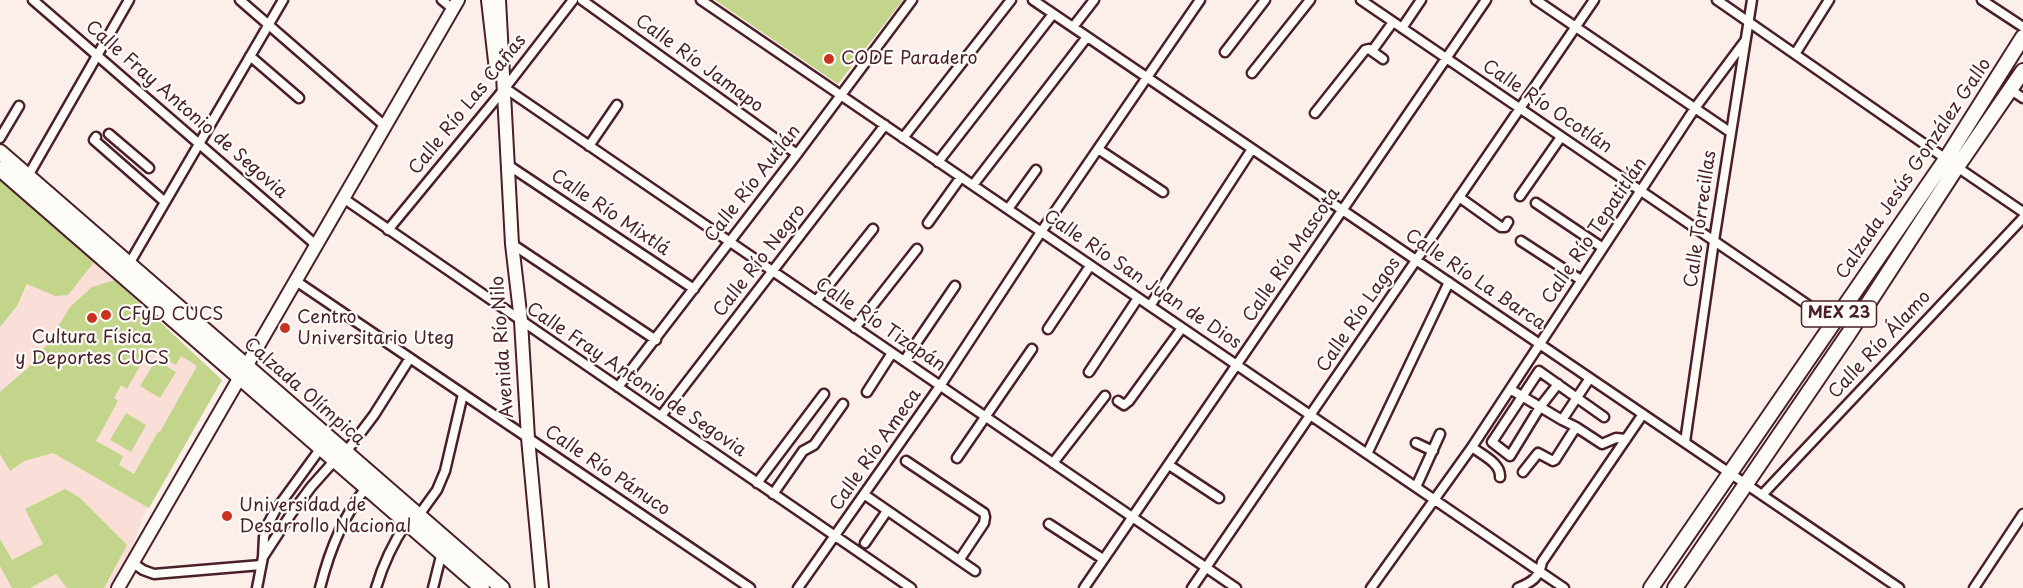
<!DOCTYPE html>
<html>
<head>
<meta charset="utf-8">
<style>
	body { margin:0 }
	canvas { display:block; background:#fcefe9 }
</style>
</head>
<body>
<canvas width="2023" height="588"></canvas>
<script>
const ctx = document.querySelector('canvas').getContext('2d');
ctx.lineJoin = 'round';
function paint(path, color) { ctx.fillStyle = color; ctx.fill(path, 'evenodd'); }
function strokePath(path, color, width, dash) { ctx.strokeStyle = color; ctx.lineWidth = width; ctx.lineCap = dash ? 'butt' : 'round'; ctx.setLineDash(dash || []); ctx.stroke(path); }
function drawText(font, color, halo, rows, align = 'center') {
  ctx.font = font + ' "Playpen Sans",sans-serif'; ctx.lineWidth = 4.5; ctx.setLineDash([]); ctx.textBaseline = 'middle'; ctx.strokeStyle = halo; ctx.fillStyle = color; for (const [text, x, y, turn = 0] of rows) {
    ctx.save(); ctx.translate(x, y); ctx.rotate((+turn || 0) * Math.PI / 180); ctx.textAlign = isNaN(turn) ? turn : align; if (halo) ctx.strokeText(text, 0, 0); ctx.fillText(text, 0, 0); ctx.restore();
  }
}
const built = new Path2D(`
	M 95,261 L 222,380 L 146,510 L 130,553 L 109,588 L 0,588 L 0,327 L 17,306 L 28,284 L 55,296 Z`);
const green = new Path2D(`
	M 715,0 L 903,0 L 838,84 Z
	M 0,179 L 95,261 L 68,295 L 55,296 L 27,284 L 17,306 L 0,327 Z
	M 115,280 L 222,380 L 149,508 L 53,453 L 24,461 L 10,471 L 0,454 L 0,392 L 28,368 L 46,346 L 70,307 L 92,287 ZM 145,348 L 176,365 L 181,356 L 197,366 L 160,432 L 158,432 L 134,474 L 119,465 L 123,456 L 96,441 L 118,401 L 114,398 L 121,385 L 127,389 L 140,366 L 136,364 Z
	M 156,360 L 176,372 L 160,398 L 140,386 Z
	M 126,413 L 146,425 L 131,452 L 110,440 Z
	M 65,489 L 79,497 L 127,545 L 104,588 L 67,588 L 56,574 L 30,588 L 12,588 L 0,566 L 0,539 L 12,560 L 43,544 L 25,509 Z`);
const street = new Path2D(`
	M 33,0 L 316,245
	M 240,0 L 385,126
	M 442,0 L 453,9
	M 582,0 L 797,154
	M 701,0 L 1564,588
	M 1033,0 L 1899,588
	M 1361,0 L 1833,322
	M 1536,0 L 1730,132
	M 1717,0 L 1946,159
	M 1982,0 L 2023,27
	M 1073,27 L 1094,0
	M 1402,28 L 1421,0
	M 1372,51 L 1393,22
	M 1225,52 L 1265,0
	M 1795,54 L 1829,0
	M 250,56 L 299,98
	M 1252,73 L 1310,0
	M 505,88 L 1236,588
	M 2011,90 L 2023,98
	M 1315,113 L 1365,50 L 1369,49 L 1383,59
	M 109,134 L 149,168
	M 96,137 L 94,140 L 165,202
	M 0,138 L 19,106
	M 903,138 L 1011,0
	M 589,146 L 617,105
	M 1098,149 L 1163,192
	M 938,162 L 1053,14
	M 508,165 L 694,289
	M 1957,167 L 2023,212
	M 28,176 L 129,0
	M 973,185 L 1087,37
	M 1520,196 L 1561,137
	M 1459,197 L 1501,227 L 1505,227 L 1508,222
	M 343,198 L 911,588
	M 1536,203 L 1603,248
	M 1008,209 L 1036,170
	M 928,223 L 961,177
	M 388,230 L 505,88 L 573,0
	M 1521,241 L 1581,280
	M 512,244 L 656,340
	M 129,264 L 283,0
	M 296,281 L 750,588
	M 816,301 L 873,229
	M 1150,306 L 1252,149
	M 855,328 L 917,249
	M 1048,329 L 1090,266
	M 904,361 L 955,286
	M 1089,372 L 1138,298
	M 1558,384 L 1540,407 L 1510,456 L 1492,442 L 1539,371 L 1604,417
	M 618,387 L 797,154 L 912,0
	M 1510,389 L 1562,420
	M 867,392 L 892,353
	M 1118,401 L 1124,405 L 1129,401 L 1182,328
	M 661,416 L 885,125
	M 1576,427 L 1602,444 L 1616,438 L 1626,439
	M 1685,442 L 1714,241 L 1752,0
	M 1416,443 L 1433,451
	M 1472,447 C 1482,455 1501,463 1500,477
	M 1367,454 L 1449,282
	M 957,458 L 1032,349
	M 906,461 L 984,513 L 985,517 L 984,523 L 960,559
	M 1053,463 L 1105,396
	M 1169,465 L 1219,498
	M 1523,472 L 1538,453 L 1553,461 L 1555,460 L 1576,427 L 1562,420 L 1590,378
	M 757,483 L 824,394
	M 1416,487 L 1440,434
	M 773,494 L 803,451 L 814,445 L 843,404
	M 865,495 L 975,571
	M 1762,495 L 2023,218
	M 419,515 L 437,490 L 445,471 L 463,394
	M 1049,524 L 1103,559
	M 865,543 L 887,511
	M 263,557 L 291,514 L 311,487 L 335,460 L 346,452 L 374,415 L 410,358
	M 133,563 L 143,570 L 154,574 L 261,565
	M 257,588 L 263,557 L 264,537 L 268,524 L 275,511 L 323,445
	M 320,588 C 329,552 342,517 366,488
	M 376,588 C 383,564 393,543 407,522
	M 433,588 L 442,552
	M 798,588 L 940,386 L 1041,232 L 1200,0
	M 1084,588 L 1486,0
	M 1192,588 L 1594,0
	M 1371,588 L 1472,447 L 1695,108 L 1745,41
	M 1518,588 C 1532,582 1539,578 1542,562 L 1643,414
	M 1974,588 L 2023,514`);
const secondary = new Path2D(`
	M 488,0 L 496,70
	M 499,0 L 512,244 L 521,321 L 528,438 L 542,588
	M 118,588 L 458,0`);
const primary = new Path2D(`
	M 0,152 L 502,588
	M 0,169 L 482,588
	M 1651,588 L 1946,159 L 2023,37
	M 1675,588 L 1849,333 L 1957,167 L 2023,71`);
const markers = [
	[829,59,6,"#c8321e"],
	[106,315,6,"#c8321e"],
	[92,318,6,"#c8321e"],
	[285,328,6,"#c8321e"],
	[227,516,6,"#c8321e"]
];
const shields = [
	[1839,314,75]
];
const shieldNames = [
	["MEX 23",1839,314]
];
const poiNames = [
	["CODE Paradero",841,59],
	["CFyD CUCS",118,315],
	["Centro",297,318],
	["Universitario Uteg",297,339],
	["Cultura Física",92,338,"center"],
	["y Deportes CUCS",92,359,"center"],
	["Universidad de",239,506],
	["Desarrollo Nacional",239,527]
];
const streetNames = [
	["Calle Río Jamapo",699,64,36],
	["Calle Río Las Cañas",468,105,-51],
	["Calle Río Ocotlán",1547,107,34],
	["Calle Fray Antonio de Segovia",186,110,41],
	["Calzada Jesús González Gallo",1914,169,-56],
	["Calle Río Autlán",753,184,-52],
	["Calle Río Mixtlá",610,213,34],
	["Calle Torrecillas",1701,219,-82],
	["Calle Río Tepatitlán",1595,231,-56],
	["Calle Río Mascota",1292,255,-56],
	["Calle Río Negro",760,261,-52],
	["Calle Río San Juan de Dios",1142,280,34],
	["Calle Río La Barca",1475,280,34],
	["Calle Río Lagos",1359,315,-56],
	["Calle Río Tizapán",880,325,34],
	["Calle Río Álamo",1880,345,-47],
	["Avenida Río Nilo",503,347,-94],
	["Calle Fray Antonio de Segovia",636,380,34],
	["Calzada Olímpica",304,392,41],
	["Calle Río Ameca",876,450,-55],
	["Calle Río Pánuco",607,471,34]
];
paint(built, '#fadfd8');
paint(green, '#c2d58a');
strokePath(street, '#4a1f2b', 13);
strokePath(secondary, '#4a1f2b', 16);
strokePath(primary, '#4a1f2b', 18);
strokePath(street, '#fdfcf7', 8);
strokePath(secondary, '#fdfcf7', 12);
strokePath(primary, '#fdfcf7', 14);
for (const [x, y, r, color] of markers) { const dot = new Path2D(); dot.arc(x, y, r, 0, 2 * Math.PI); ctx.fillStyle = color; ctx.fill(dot); strokePath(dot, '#fdfcf7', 2); }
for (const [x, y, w] of shields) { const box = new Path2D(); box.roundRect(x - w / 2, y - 13, w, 26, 4.5); ctx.fillStyle = '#fdfcf7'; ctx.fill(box); strokePath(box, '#4a1f2b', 1.5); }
drawText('bold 16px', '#4a1f2b', null, shieldNames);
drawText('18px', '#4a1f2b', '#fdfcf7', poiNames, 'left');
drawText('18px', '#4a1f2b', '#fdfcf7', streetNames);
</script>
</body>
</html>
